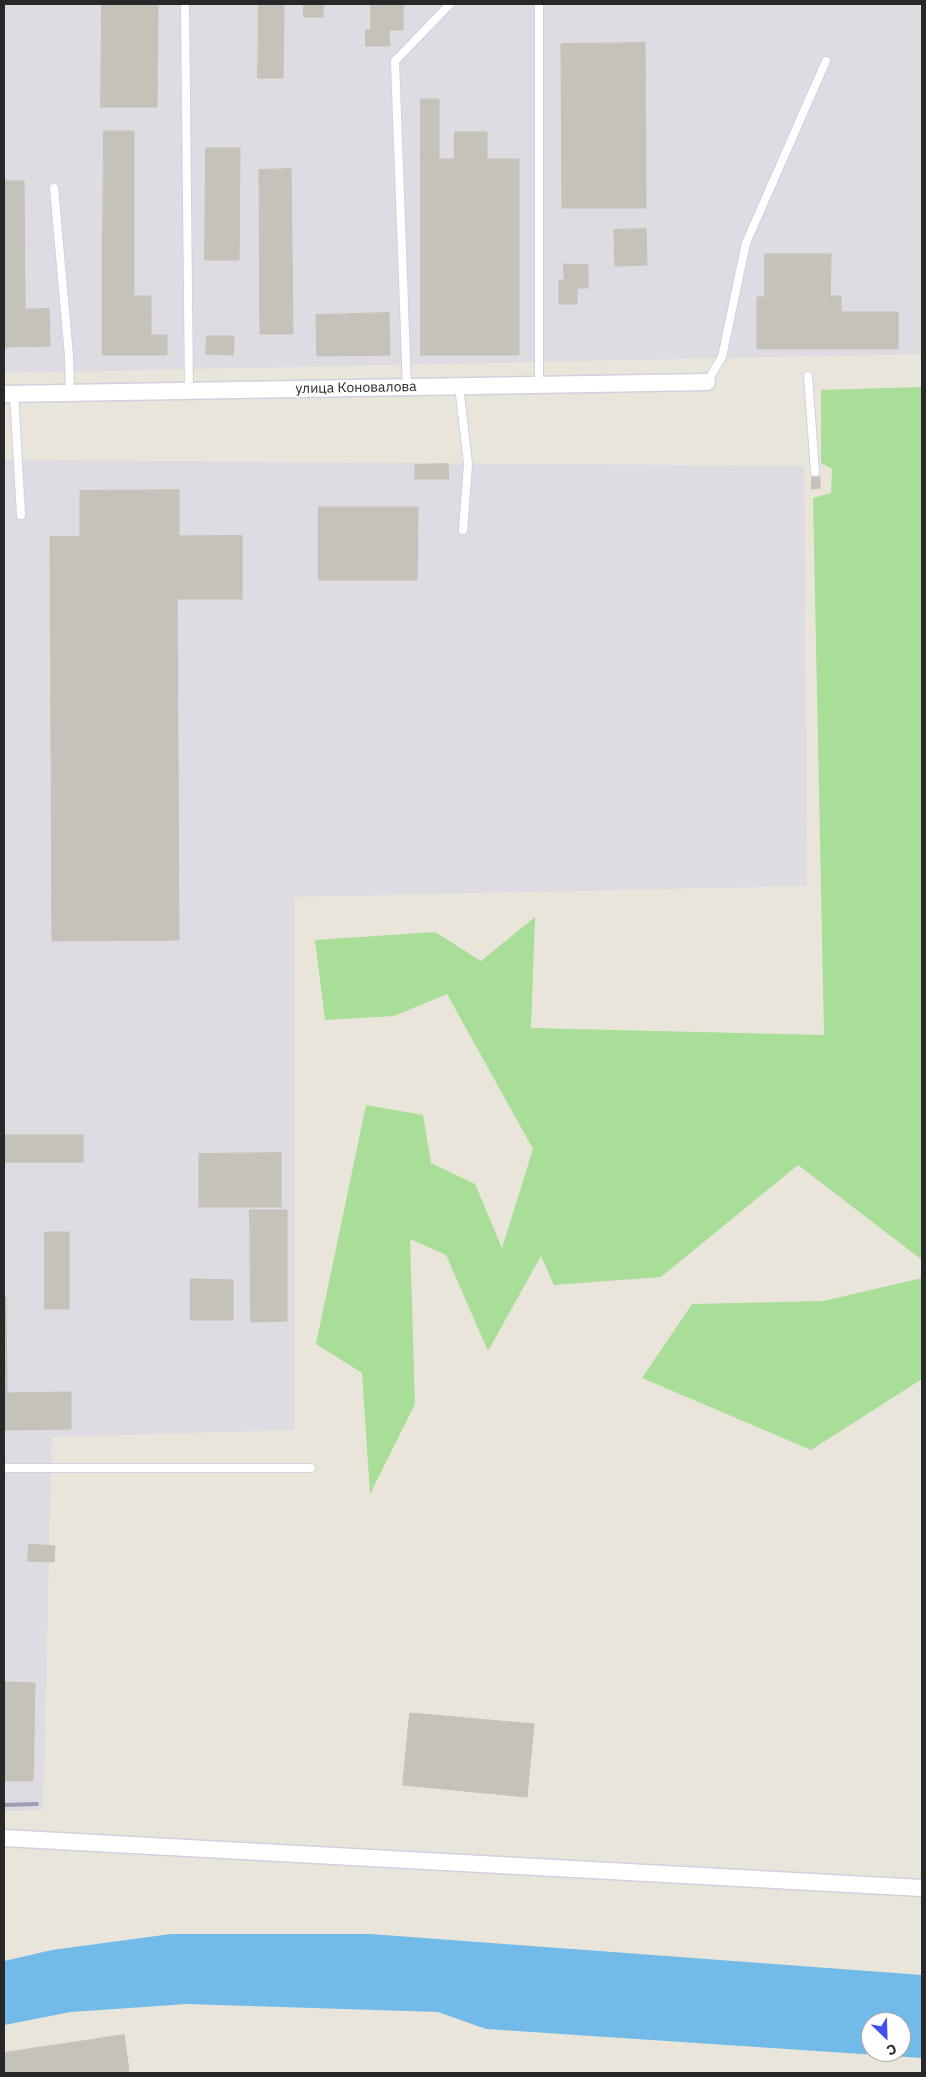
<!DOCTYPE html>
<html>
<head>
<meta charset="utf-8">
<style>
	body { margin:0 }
	#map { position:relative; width:926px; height:2077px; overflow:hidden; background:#eae5da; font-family:"IBM Plex Sans",sans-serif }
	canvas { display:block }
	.frame { position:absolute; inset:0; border:5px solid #282828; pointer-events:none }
	.north { position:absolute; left:861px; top:2012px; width:50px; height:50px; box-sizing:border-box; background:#fff; border:1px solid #a9a9a9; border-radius:50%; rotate:156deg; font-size:14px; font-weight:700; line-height:20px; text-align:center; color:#282828 }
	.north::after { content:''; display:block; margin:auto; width:18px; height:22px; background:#414ef0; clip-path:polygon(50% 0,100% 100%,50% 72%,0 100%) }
</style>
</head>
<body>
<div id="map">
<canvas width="926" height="2077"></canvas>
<div class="frame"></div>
<div class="north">С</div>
</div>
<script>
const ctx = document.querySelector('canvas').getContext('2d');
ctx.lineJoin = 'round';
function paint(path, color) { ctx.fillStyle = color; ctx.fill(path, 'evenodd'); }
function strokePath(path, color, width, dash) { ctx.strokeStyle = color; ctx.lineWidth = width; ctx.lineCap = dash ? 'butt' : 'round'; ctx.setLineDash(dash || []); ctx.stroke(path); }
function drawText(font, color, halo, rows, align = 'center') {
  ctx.font = font + ' "IBM Plex Sans",sans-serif'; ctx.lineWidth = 4; ctx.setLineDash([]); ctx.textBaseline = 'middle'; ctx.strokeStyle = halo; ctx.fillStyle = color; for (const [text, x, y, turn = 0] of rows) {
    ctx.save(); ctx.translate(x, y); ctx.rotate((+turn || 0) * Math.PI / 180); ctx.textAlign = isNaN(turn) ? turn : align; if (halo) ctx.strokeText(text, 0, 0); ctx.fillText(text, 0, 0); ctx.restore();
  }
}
const industrial = new Path2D(`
	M 4,4 L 922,4 L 922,354 L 4,373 Z
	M 4,460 L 804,466 L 807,886 L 294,897 L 294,1430 L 52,1437 L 43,1810 L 4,1811 Z`);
const green = new Path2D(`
	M 922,387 L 922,1260 L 798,1165 L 661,1277 L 554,1285 L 541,1256 L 488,1351 L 446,1255 L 410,1239 L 415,1404 L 370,1494 L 362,1373 L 316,1344 L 366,1105 L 423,1115 L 431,1163 L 475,1184 L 502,1248 L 533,1149 L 447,994 L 394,1016 L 325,1020 L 315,940 L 435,932 L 481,961 L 535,917 L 531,1028 L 824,1035 L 813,498 L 831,493 L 832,469 L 821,463 L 821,390 Z
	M 922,1278 L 922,1379 L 811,1450 L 642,1378 L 692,1304 L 823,1301 Z`);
const water = new Path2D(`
	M 171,1934 L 370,1934 L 922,1975 L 922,2058 L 486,2029 L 438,2012 L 187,2004 L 71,2012 L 4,2025 L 4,1961 L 52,1950 ZM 871,2022 L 901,2022 L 901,2052 L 871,2052 Z`);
const building = new Path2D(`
	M 102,4 L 158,4 L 157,107 L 101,107 Z
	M 259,4 L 284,4 L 283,78 L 258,78 Z
	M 304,4 L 323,4 L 323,17 L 304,17 Z
	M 371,4 L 403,4 L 403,30 L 371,30 Z
	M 366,30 L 389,30 L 390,46 L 366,46 Z
	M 645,43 L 646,208 L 562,208 L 561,44 Z
	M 421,99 L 439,99 L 439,159 L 421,159 Z
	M 104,131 L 134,131 L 134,236 L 103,236 Z
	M 455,132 L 487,132 L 487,159 L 455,159 Z
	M 206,148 L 240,148 L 239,260 L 205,260 Z
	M 421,159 L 519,159 L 519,355 L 421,355 Z
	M 291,169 L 293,334 L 260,334 L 259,170 Z
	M 4,181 L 24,181 L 25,310 L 4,310 Z
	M 646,229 L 647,265 L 615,266 L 614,230 Z
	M 103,236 L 134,236 L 134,315 L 103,315 Z
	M 765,254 L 831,254 L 830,322 L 765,321 Z
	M 564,264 L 588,265 L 588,288 L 577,288 L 577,304 L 559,304 L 559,280 L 564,280 Z
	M 134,296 L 151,296 L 151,315 L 134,315 Z
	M 831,296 L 841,296 L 841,312 L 898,312 L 898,349 L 757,349 L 757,297 L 765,297 L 765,321 L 830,322 Z
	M 49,309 L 50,346 L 4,347 L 4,310 Z
	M 389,313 L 390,355 L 317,356 L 316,315 Z
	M 103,315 L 151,315 L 151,355 L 103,355 Z
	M 151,335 L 167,335 L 167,355 L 151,355 Z
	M 207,336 L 234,336 L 233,355 L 206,354 Z
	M 448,464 L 449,479 L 415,479 L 415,465 Z
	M 812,477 L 820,477 L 820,488 L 812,489 Z
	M 179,490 L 179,536 L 80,537 L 80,491 Z
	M 319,507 L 418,507 L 417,580 L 319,580 Z
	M 242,536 L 242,599 L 177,599 L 179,940 L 52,941 L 50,537 Z
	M 4,1135 L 83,1135 L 83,1162 L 4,1162 Z
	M 281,1153 L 281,1207 L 199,1207 L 199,1154 Z
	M 250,1210 L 287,1210 L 287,1321 L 251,1322 Z
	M 45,1232 L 69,1232 L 69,1309 L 45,1309 Z
	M 191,1279 L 233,1280 L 233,1320 L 191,1320 Z
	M 4,1297 L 6,1297 L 7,1393 L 71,1392 L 71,1429 L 4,1430 Z
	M 29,1544 L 55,1546 L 54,1562 L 28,1561 Z
	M 4,1682 L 35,1683 L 33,1781 L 4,1781 Z
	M 410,1713 L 534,1724 L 527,1797 L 403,1785 Z
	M 124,2035 L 129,2071 L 113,2073 L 4,2073 L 4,2053 Z`);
const lane = new Path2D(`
	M 539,4 L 539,385
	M 185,7 L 189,391
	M 54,188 L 69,356 L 70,393
	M 808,376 L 815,472
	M 707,382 L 722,357 L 746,243 L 826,61
	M 459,386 L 468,464 L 463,530
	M 407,387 L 395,61 L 450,4
	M 14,394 L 21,515
	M 4,1468 L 311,1468`);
const street = new Path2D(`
	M 4,394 L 707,382
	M 4,1838 L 922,1888`);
const rail = new Path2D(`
	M 4,1805 L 37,1804`);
const streetNames = [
	["улица Коновалова",356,388,-1]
];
paint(industrial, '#dedbe2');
paint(green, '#a9de99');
paint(water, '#72bbe8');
paint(building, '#c5c2ba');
strokePath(building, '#c5c1b4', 1);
strokePath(lane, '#d0d1e1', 10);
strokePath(street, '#d0d1e1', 19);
strokePath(lane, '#fff', 8);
strokePath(street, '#fff', 16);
strokePath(rail, '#9e9eb2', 4);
drawText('14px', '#282828', '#fff', streetNames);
</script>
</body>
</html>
